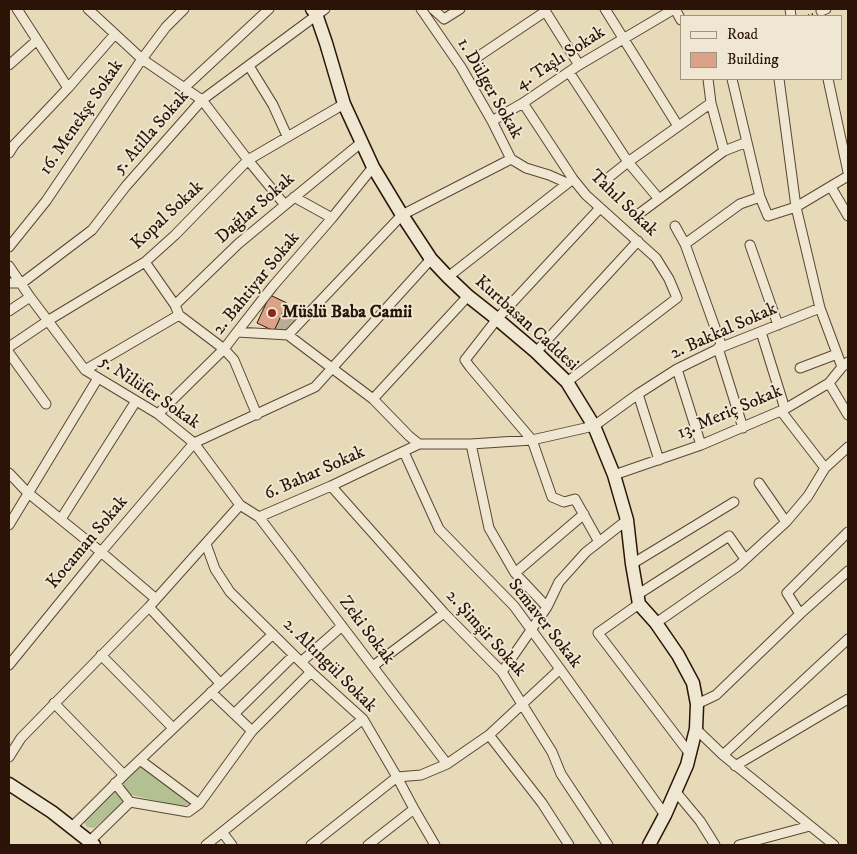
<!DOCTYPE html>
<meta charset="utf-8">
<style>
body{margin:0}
#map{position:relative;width:857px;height:854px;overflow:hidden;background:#e6dab9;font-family:"IM FELL DW Pica",serif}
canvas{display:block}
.frame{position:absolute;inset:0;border:10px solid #2b1407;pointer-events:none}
.legend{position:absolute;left:680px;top:15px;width:162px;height:65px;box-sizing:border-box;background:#efe7d2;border:1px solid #a19381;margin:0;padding:6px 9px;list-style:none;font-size:15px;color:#2b1407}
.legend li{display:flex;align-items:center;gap:10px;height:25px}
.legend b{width:25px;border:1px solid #a19381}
</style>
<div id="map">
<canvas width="857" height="854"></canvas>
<div class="frame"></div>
<ul class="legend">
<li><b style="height:6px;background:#efe7d2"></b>Road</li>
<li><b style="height:14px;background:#dca288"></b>Building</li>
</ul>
</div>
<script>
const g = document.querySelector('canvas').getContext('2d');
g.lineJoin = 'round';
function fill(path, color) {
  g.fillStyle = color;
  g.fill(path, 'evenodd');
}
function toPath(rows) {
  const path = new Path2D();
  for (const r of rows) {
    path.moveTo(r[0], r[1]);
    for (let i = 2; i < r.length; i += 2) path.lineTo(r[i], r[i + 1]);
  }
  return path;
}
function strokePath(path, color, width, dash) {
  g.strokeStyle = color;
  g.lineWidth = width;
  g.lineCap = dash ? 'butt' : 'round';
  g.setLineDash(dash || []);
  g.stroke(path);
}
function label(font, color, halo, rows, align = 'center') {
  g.font = font + ' "IM FELL DW Pica",serif';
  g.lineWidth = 4;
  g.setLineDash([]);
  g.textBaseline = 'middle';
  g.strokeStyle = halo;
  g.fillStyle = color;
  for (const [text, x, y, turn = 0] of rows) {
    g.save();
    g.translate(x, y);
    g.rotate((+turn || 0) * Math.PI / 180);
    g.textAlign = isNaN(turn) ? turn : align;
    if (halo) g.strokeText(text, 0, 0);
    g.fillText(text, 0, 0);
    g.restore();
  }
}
fill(toPath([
 [141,764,191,803,182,807,132,795,94,828,87,827,84,822]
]), '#b3c091');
fill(toPath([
 [271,296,301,312,289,338,259,323]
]), '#0003');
const building = toPath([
 [270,295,287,303,274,331,257,323,270,295]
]);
fill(building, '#dca288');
strokePath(building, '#2b1407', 1);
const street = toPath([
 [17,9,68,88],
 [88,9,142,59,202,100,248,160,285,205],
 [433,9,444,19,460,9],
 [544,9,579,65],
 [605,9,678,126],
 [675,9,681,20],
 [790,9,791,16],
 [821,11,826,9],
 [476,58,546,11],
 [9,65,36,41],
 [249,66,273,105,287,136],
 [569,72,628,162,659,199],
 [708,79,711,103,724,151],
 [732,79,760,197,768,216,796,207,848,176],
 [779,79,796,207,820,308,842,367],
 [828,79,848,172],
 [184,88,269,9],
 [523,103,573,179,586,195,656,258,669,279,677,298,567,382],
 [492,121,523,103,579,65,674,9],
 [9,153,14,145,68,88,115,34],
 [511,159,526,168,549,175,567,183],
 [603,182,628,162,711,103],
 [831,187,848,216],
 [294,197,332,218],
 [636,216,724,151,747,142],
 [675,226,685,244,722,347],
 [685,244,740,204,760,197],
 [750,245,778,325],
 [9,247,46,201,142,59,166,27,184,9],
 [145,262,175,305,179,315,224,349,234,360,257,415],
 [9,266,30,297,85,370,158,414,194,443,240,505,259,517,331,486,419,444,471,444,532,440,594,426,638,394,677,369,722,347,820,308],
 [448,277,573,179],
 [9,283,22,283],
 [22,283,92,230,126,186,202,100,325,9],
 [175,305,238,244,285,205,362,142],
 [9,311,30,297],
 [237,332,288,335,373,399,409,436,419,444],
 [761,332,785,409],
 [288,335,402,215,511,159,492,121,461,67,421,9],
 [9,347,49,320,145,262,175,235,248,160,344,104],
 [718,348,743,428],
 [536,352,638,241],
 [9,353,46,404],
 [800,368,837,354],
 [677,369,701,445],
 [85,370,179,315],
 [829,383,848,415],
 [638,394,659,460],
 [373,399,468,296],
 [781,411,825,468],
 [158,414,224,349,237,332,273,286,332,218,373,167],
 [471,444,489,528,515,573,547,607],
 [404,452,439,529,514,606,560,669,665,815],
 [9,473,27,492,101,552,156,599],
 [614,475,701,445,785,409,829,383,842,367,848,362],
 [759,483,786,522],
 [331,486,444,613,502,672,552,752,561,774,608,845],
 [259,517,447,764],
 [61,519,136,401],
 [9,525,98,378],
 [599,542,575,499,564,502,552,497,532,440,470,367,465,360,497,319,600,208],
 [206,544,215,569,230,592,311,672,363,719,397,777,414,809,435,845],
 [632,564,734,502],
 [515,573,584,514],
 [637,595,729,536,745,559],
 [639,604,598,633,690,754],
 [149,607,220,683],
 [800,614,787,593,848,532],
 [656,623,738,566,786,522,808,496,825,468,848,447],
 [101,655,173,728],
 [301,662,342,626],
 [9,665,101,552,194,443,315,387,431,259],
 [373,666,444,613],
 [502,672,547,607,559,582,586,552,627,520],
 [211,692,252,731],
 [54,703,124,775],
 [697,704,716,695,800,614,848,571],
 [234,714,294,655],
 [696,729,723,755,834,845],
 [489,735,542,803,569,845],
 [723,755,848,639],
 [9,757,21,738,149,607,240,505],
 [140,760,199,804],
 [735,766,848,699],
 [115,783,130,802],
 [676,792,700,821,715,845],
 [71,828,124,775,273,634],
 [222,832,232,845],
 [90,841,130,802,188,812,199,804,252,731,311,672],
 [206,845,363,719],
 [311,845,397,777,421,775,447,764,489,735,560,669],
 [368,845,414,809],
 [739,845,810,826]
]);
const secondary = toPath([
 [312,9,316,14,326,43,344,104,373,167,402,215,431,259,448,277,468,296,497,319,536,352,567,382,594,426,614,475,627,520,632,564,639,604,656,623,678,655,693,683,697,704,696,729,687,765,665,815,649,845],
 [9,784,52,812,94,845]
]);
strokePath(street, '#5a4634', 11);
strokePath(secondary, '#2b1407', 15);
strokePath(toPath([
 [805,16,813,14]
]), '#2b1407', 2, [1, 2.5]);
strokePath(street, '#efe7d2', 9);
strokePath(secondary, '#efe7d2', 12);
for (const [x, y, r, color] of [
 [272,313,5,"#8f2418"]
]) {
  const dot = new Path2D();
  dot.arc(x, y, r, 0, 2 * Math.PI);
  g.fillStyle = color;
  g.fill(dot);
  strokePath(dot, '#efe7d2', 2);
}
label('18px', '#2b1407', '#efe7d2', [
 ["4. Taşlı Sokak",561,59,-33],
 ["1. Dülger Sokak",489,89,60],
 ["16. Menekşe Sokak",82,118,-56],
 ["5. Atilla Sokak",152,133,-49],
 ["Tahıl Sokak",623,204,44],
 ["Dağlar Sokak",256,209,-41],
 ["Kopal Sokak",168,216,-43],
 ["2. Bahtiyar Sokak",257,284,-51],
 ["Kurtbasan Caddesi",526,324,42],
 ["2. Bakkal Sokak",724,332,-24],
 ["5. Nilüfer Sokak",149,393,34],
 ["13. Meriç Sokak",730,413,-23],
 ["6. Bahar Sokak",315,474,-24],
 ["Kocaman Sokak",88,543,-50],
 ["Semaver Sokak",544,624,52],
 ["Zeki Sokak",366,631,53],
 ["2. Şimşir Sokak",485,634,48],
 ["2. Altıngül Sokak",329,666,45]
]);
label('bold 18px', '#2b1407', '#efe7d2', [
 ["Müslü Baba Camii",282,313]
], 'left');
</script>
